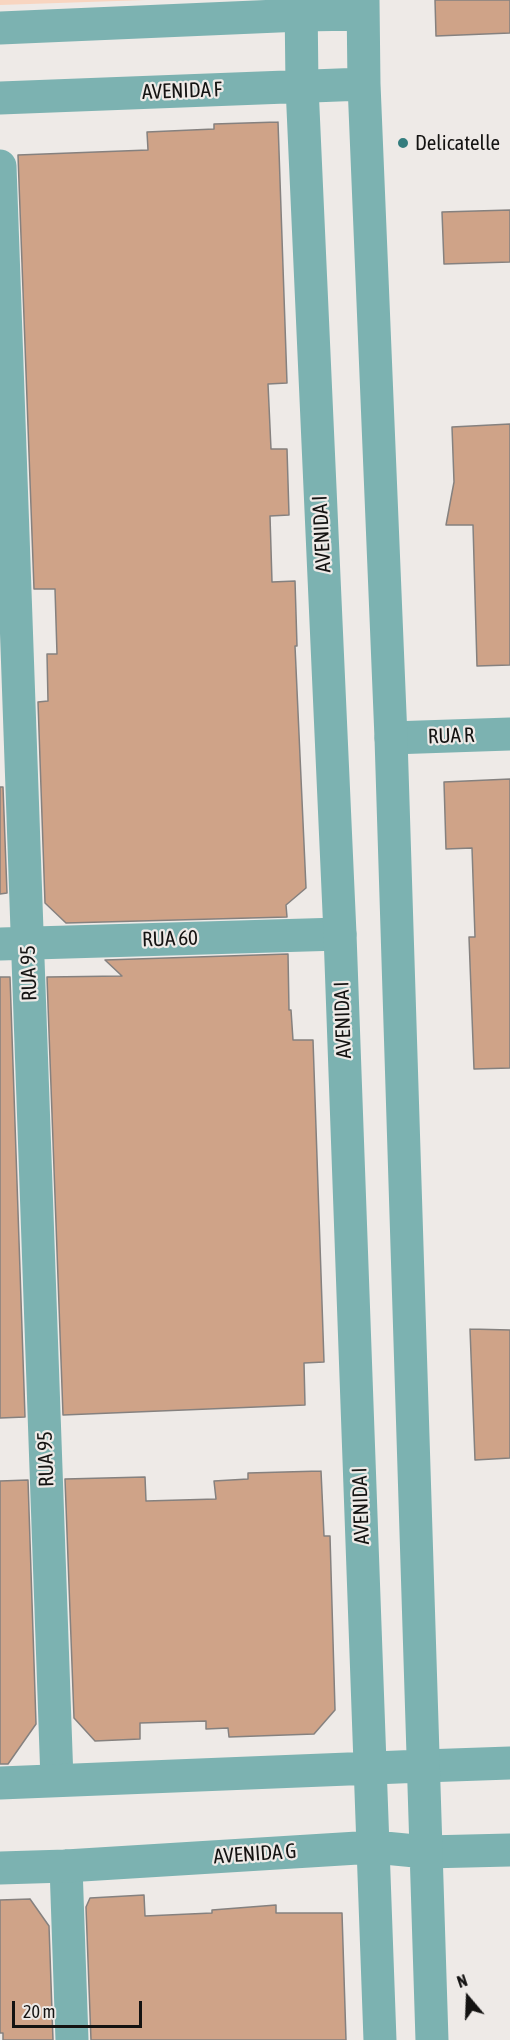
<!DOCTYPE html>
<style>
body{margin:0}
#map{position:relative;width:510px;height:2040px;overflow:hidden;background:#eeeae7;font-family:"Asap Condensed",sans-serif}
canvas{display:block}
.north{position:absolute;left:438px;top:1968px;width:60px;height:60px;-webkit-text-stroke:4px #eeeae7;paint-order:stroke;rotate:341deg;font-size:16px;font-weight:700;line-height:24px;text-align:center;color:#141312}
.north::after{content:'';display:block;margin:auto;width:21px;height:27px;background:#141312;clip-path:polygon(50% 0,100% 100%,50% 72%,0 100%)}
.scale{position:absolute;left:12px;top:2001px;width:130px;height:27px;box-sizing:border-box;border:3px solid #141312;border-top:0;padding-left:8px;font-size:18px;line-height:21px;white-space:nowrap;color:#141312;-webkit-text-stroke:4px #eeeae7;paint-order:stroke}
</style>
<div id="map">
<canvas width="510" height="2040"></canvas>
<div class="north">N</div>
<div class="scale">20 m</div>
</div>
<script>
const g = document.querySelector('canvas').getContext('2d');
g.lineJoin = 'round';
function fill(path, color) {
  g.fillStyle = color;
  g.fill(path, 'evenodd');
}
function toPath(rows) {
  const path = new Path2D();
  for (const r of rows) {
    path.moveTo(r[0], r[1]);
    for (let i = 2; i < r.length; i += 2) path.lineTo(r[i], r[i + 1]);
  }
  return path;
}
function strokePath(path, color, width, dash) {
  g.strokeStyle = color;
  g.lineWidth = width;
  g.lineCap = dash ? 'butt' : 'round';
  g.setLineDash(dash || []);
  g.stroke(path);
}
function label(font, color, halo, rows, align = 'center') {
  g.font = font + ' "Asap Condensed",sans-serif';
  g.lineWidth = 4.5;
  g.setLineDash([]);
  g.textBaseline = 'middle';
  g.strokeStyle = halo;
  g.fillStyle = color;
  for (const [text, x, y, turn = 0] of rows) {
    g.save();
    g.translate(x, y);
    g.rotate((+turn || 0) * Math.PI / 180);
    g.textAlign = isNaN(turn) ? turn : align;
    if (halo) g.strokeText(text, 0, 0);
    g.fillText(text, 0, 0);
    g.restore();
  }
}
fill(toPath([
 [0,0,146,0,0,5]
]), '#f8d5c0');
const building = toPath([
 [435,0,510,0,510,33,436,36,435,0],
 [278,122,287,383,268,384,271,449,287,449,289,515,270,516,272,582,295,581,297,646,295,646,306,888,286,905,287,917,66,923,45,903,38,702,48,701,47,654,57,654,55,589,34,589,18,155,148,150,147,132,214,129,214,124,278,122],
 [510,210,510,262,444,264,442,212,510,210],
 [510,424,510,665,477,666,473,525,446,525,454,482,452,427,510,424],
 [510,779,510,1068,474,1069,469,937,475,937,472,848,446,849,444,782,510,779],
 [0,787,3,787,7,893,0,894,0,787],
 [288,954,289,1010,291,1010,293,1040,313,1040,324,1362,304,1363,305,1405,63,1415,47,977,122,976,105,960,288,954],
 [0,977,10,977,25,1417,0,1418,0,977],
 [470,1329,510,1330,510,1458,475,1460,470,1329],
 [321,1471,324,1536,330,1536,335,1710,314,1734,229,1737,228,1728,206,1729,206,1721,140,1723,140,1739,95,1741,74,1718,65,1479,145,1477,146,1501,216,1499,214,1481,248,1479,248,1473,321,1471],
 [28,1480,36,1724,8,1764,0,1764,0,1481,28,1480],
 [144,1895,145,1916,212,1913,212,1910,276,1905,276,1913,342,1913,346,2040,91,2040,86,1907,90,1898,144,1895],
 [30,1899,49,1926,53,2040,3,2040,3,2033,0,2033,0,1900,30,1899]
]);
fill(building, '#cfa388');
strokePath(building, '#85817f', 1.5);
strokePath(toPath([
 [0,166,57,1780],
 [391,738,510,734],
 [0,944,340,934],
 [423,1766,510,1763],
 [426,1852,510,1850],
 [66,1866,72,2040]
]), '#7cb2b1', 33);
strokePath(toPath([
 [301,0,302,86,340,934,380,2040],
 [363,0,364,84,391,738,432,2040],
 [0,28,301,15,363,14],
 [0,98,364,84],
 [0,1783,423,1766],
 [0,1868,66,1866,374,1847,426,1852]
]), '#7cb2b1', 33);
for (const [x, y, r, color] of [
 [403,143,6,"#347d7e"]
]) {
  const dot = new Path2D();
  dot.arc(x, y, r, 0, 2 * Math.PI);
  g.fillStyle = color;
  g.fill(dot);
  strokePath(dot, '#eeeae7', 2);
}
label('21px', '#141312', '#eeeae7', [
 ["AVENIDA F",182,91,-2],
 ["AVENIDA I",322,534,-93],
 ["RUA R",451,736,-2],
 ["RUA 60",170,939,-2],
 ["RUA 95",29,973,-92],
 ["AVENIDA I",343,1020,-92],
 ["RUA 95",46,1459,-92],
 ["AVENIDA I",361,1506,-92],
 ["AVENIDA G",255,1854,-4]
]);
label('21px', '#141312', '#eeeae7', [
 ["Delicatelle",415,143]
], 'left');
</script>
